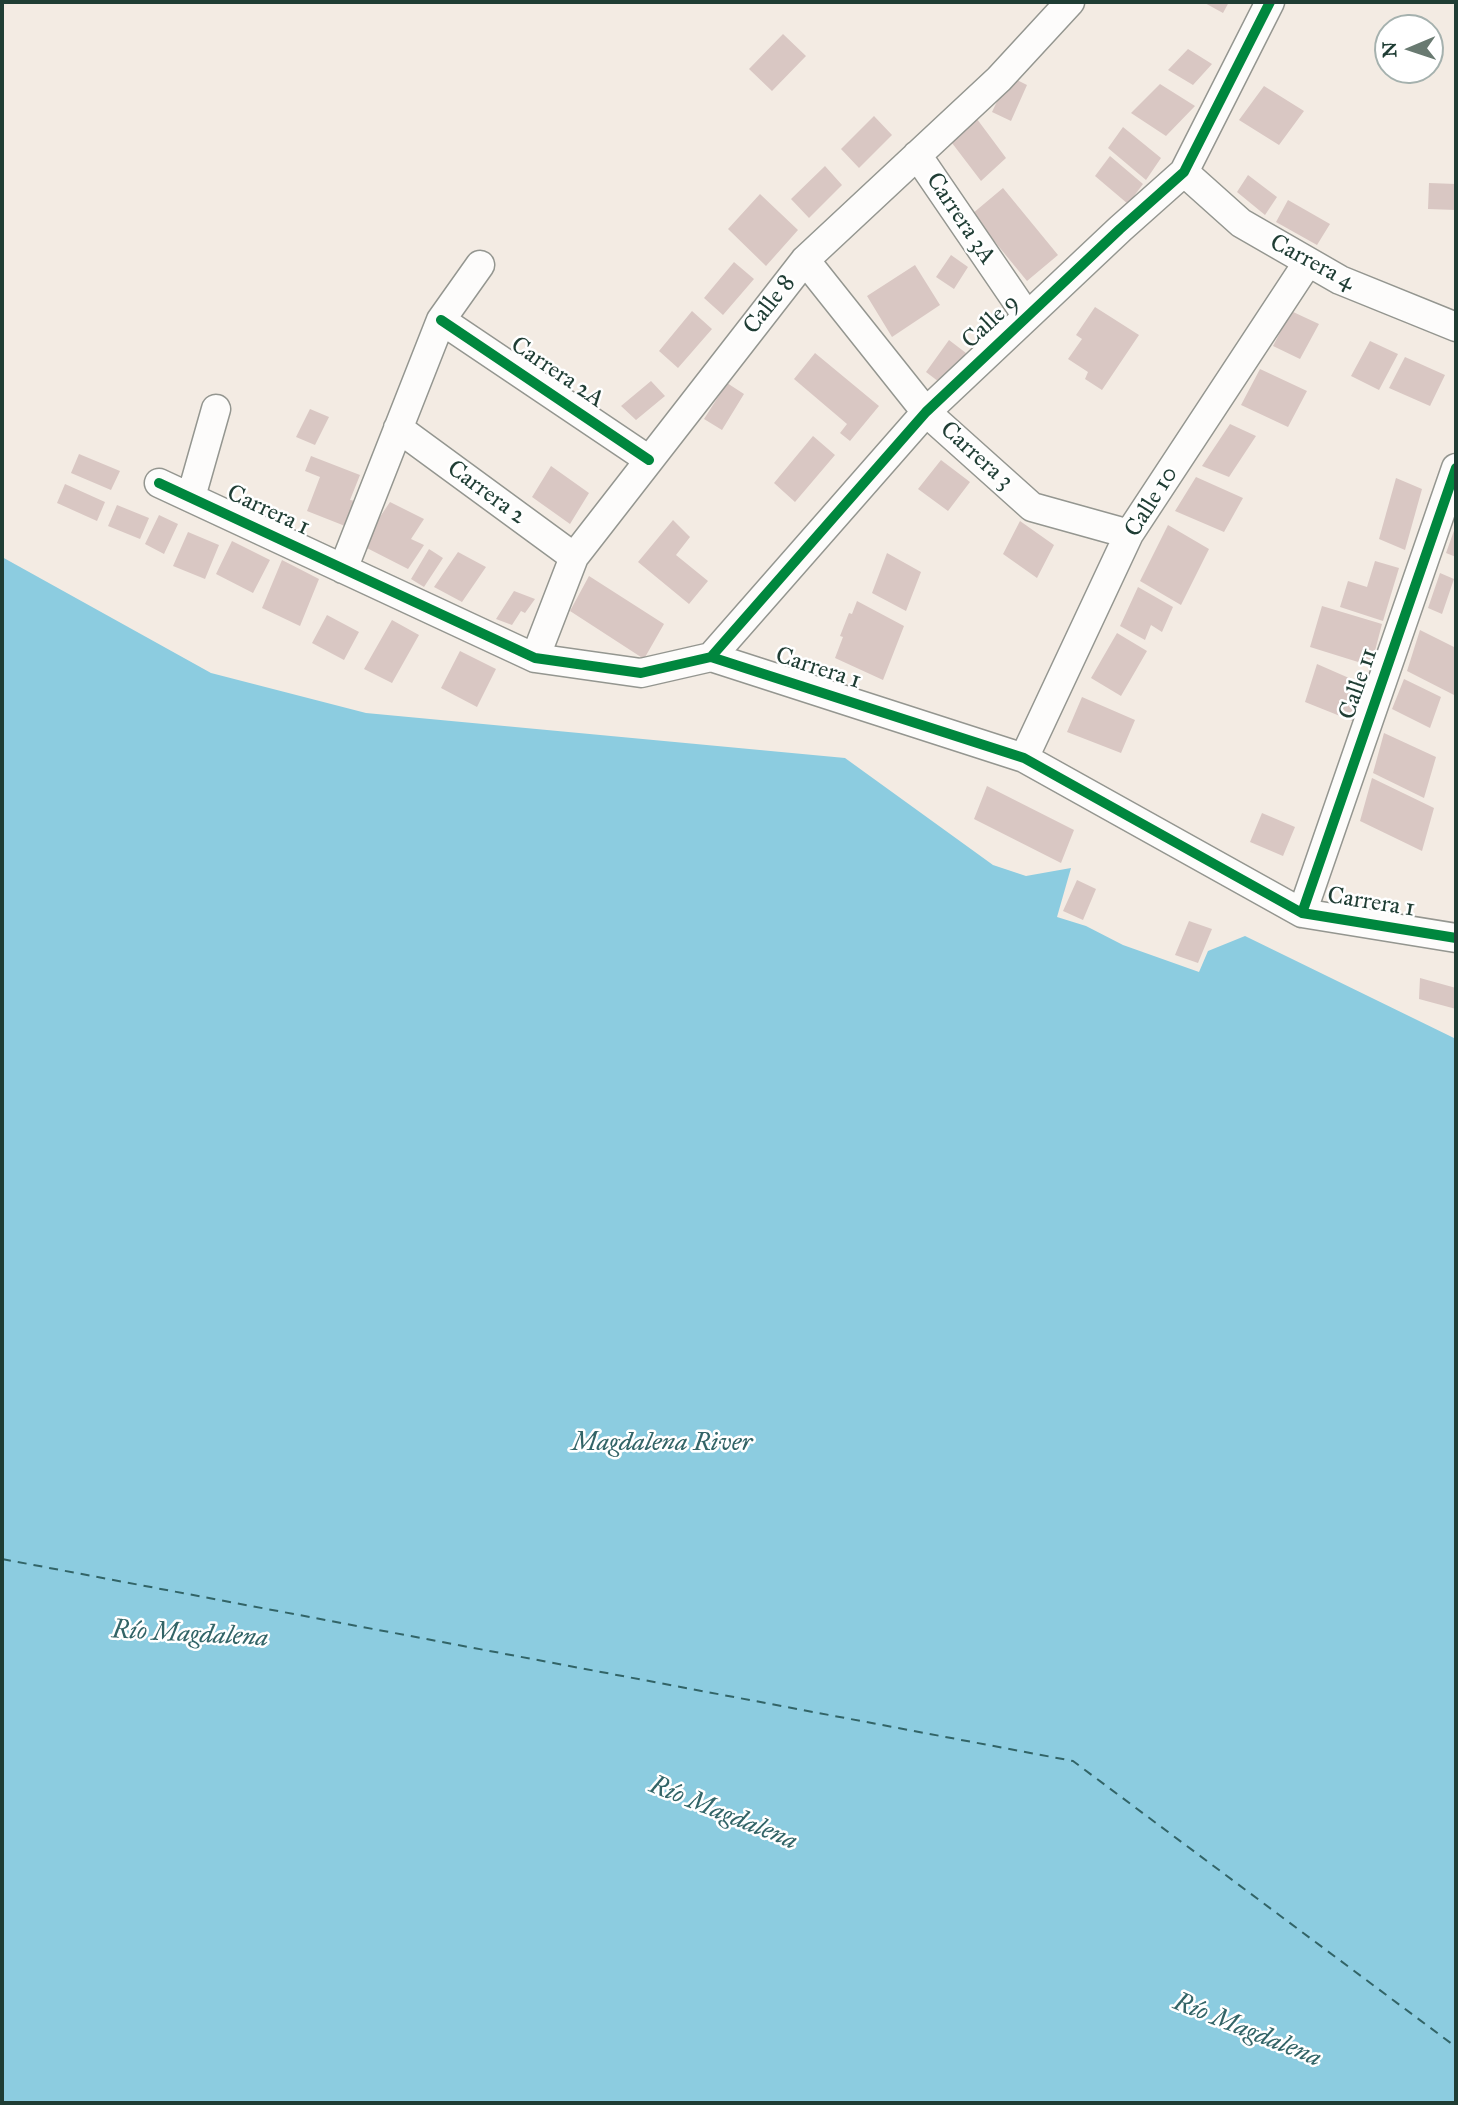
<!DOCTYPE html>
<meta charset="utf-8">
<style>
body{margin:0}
#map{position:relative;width:1458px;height:2105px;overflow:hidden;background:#f3ebe3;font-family:"IM FELL Great Primer",serif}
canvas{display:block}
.frame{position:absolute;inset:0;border:4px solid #1f3d34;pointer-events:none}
.north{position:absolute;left:1374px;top:14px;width:70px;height:70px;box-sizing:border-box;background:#fff;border:2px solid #a5b1ae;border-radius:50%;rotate:268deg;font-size:19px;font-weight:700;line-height:28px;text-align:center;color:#1f3d34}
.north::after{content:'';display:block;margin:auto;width:24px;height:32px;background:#697a71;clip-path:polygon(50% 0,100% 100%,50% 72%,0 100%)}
</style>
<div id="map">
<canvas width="1458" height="2105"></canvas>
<div class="frame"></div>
<div class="north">N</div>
</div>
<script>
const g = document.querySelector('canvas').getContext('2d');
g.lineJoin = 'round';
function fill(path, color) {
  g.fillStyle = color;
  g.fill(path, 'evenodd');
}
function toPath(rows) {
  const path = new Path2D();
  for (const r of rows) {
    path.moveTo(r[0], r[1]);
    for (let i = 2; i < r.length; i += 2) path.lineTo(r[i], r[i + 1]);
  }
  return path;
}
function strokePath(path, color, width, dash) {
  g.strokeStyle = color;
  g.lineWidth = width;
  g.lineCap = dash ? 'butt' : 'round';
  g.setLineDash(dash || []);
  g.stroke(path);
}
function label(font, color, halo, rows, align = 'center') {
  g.font = font + ' "IM FELL Great Primer",serif';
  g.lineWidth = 5;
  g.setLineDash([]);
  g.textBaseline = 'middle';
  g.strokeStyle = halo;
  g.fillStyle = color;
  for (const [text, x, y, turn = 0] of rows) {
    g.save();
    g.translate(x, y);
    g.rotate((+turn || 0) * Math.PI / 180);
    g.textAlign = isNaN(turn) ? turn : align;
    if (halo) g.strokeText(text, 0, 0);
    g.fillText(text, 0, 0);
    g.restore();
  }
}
fill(toPath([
 [2,557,211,673,366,713,845,758,993,865,1026,876,1071,868,1057,917,1086,926,1123,945,1199,972,1208,951,1245,936,1456,1039,1456,2103,2,2103]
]), '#8ccce0');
strokePath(toPath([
 [2,1559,1073,1761,1456,2047]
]), '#326467', 2, [9, 7]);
fill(toPath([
 [1203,2,1229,2,1223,13],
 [783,34,806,56,772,91,749,69],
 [1188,49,1212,64,1193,85,1168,70],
 [1009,76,1027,85,1011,121,992,112],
 [1160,84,1195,106,1166,136,1131,113],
 [1264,86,1304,111,1279,145,1239,120],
 [874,116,892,135,859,168,841,149],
 [977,119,1006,158,981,181,952,143],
 [1123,127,1161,158,1146,180,1108,148],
 [1110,156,1143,184,1128,204,1095,176],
 [825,166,842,185,809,218,791,199],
 [1248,175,1277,197,1265,215,1237,192],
 [1429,183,1456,184,1456,210,1428,209],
 [1003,188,1058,255,1027,281,972,214],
 [760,194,798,230,766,266,728,229],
 [1288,200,1330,224,1317,245,1276,222],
 [951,255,968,267,954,289,936,277],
 [734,262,754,279,723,315,704,298],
 [915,265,940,305,892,337,867,296],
 [1095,307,1139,335,1102,390,1085,379,1088,372,1068,359,1082,339,1076,335],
 [692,311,712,329,678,368,659,351],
 [1291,311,1319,324,1300,359,1273,346],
 [949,340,966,353,943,385,926,372],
 [1370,341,1398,354,1379,390,1351,376],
 [815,353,879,406,850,441,840,433,847,424,794,379],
 [1405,357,1445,375,1430,406,1389,388],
 [1260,369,1307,391,1288,427,1241,405],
 [651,381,665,396,636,420,621,406],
 [727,383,744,394,722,430,704,419],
 [310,409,329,417,315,445,296,437],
 [1230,424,1256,436,1229,477,1202,466],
 [813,436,835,455,795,502,774,483],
 [79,454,120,471,111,490,71,473],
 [311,456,360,475,350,500,356,501,345,526,307,511,320,477,305,471],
 [941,460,970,482,948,511,918,489],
 [551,466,589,493,570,524,532,497],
 [1196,477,1243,498,1224,532,1175,511],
 [1396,478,1422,489,1405,550,1379,539],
 [65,484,105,502,97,521,57,503],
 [390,502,424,519,411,539,424,545,408,569,361,545],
 [117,505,149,518,140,539,108,526],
 [159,515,178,524,164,554,145,544],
 [673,520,690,537,676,555,708,581,689,604,638,562],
 [1020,521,1054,545,1037,578,1003,554],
 [1168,525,1209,549,1181,605,1140,581],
 [1456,525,1456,557,1446,553],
 [188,532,219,545,205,579,173,566],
 [232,541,270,560,253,593,216,574],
 [429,549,443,558,424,587,411,579],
 [458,552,486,567,462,602,434,587],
 [887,553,921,572,906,611,872,593],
 [282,560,319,579,300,626,262,608],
 [1375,561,1399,568,1383,621,1340,607,1348,581,1367,587],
 [1440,573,1454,579,1442,614,1428,608],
 [589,576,664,624,644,659,570,611],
 [1138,587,1173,607,1162,632,1151,625,1145,640,1120,626],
 [514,591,535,599,525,613,521,611,512,625,496,619],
 [857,601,904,626,883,680,835,658,843,637,840,636,849,613,852,614],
 [1322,606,1382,624,1371,666,1310,647],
 [327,615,359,632,344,660,312,643],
 [392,620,419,635,392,683,364,669],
 [1420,630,1456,648,1456,696,1407,671],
 [1117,633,1147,651,1121,696,1091,678],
 [460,651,496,669,477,707,441,688],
 [1317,664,1365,685,1355,722,1305,702],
 [1404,679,1441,697,1430,728,1392,709],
 [1082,697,1135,720,1121,753,1067,732],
 [1384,733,1436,757,1424,798,1373,773],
 [1372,778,1434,808,1422,851,1360,821],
 [987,786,1074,830,1061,863,974,819],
 [1262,813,1295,827,1283,856,1250,842],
 [1077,880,1096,889,1083,920,1063,911],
 [1189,921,1212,929,1198,963,1175,955],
 [1420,978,1456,988,1456,1009,1419,999]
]), '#d9c7c3');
const street = toPath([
 [917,155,1027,316],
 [1184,172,1241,223,1340,280,1456,327],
 [805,260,926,412,1032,507,1129,534],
 [441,320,649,460],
 [398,428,574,557],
 [159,483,535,658,641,673,711,657,1024,758,1302,913,1456,938],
 [191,497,216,409],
 [343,569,441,320,480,265],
 [711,657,926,412,1120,229,1184,172,1270,2],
 [535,658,574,557,805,260,999,79,1070,2],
 [1024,758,1129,534,1308,262],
 [1302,913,1456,468]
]);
strokePath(street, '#949690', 31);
strokePath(street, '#fdfcfb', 28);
strokePath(toPath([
 [441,320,649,460],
 [159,483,535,658,641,673,711,657,1024,758,1302,913,1456,938],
 [711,657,926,412,1120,229,1184,172,1270,2],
 [1302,913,1456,468]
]), '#00873e', 10);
label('24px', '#1f3d34', '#fff', [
 ["Carrera 3A",960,219,56],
 ["Carrera 4",1312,263,28],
 ["Calle 8",770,305,-52],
 ["Calle 9",991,322,-43],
 ["Carrera 2A",557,373,34],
 ["Carrera 3",976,456,42],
 ["Carrera 2",486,493,36],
 ["Calle 10",1152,502,-58],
 ["Carrera 1",268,511,25],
 ["Carrera 1",818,669,18],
 ["Calle 11",1359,684,-71],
 ["Carrera 1",1371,903,9]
]);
label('italic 26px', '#326467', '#fff', [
 ["Magdalena River",662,1444],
 ["Río Magdalena",190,1635,3],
 ["Río Magdalena",723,1814,22],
 ["Río Magdalena",1247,2031,22]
]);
</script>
